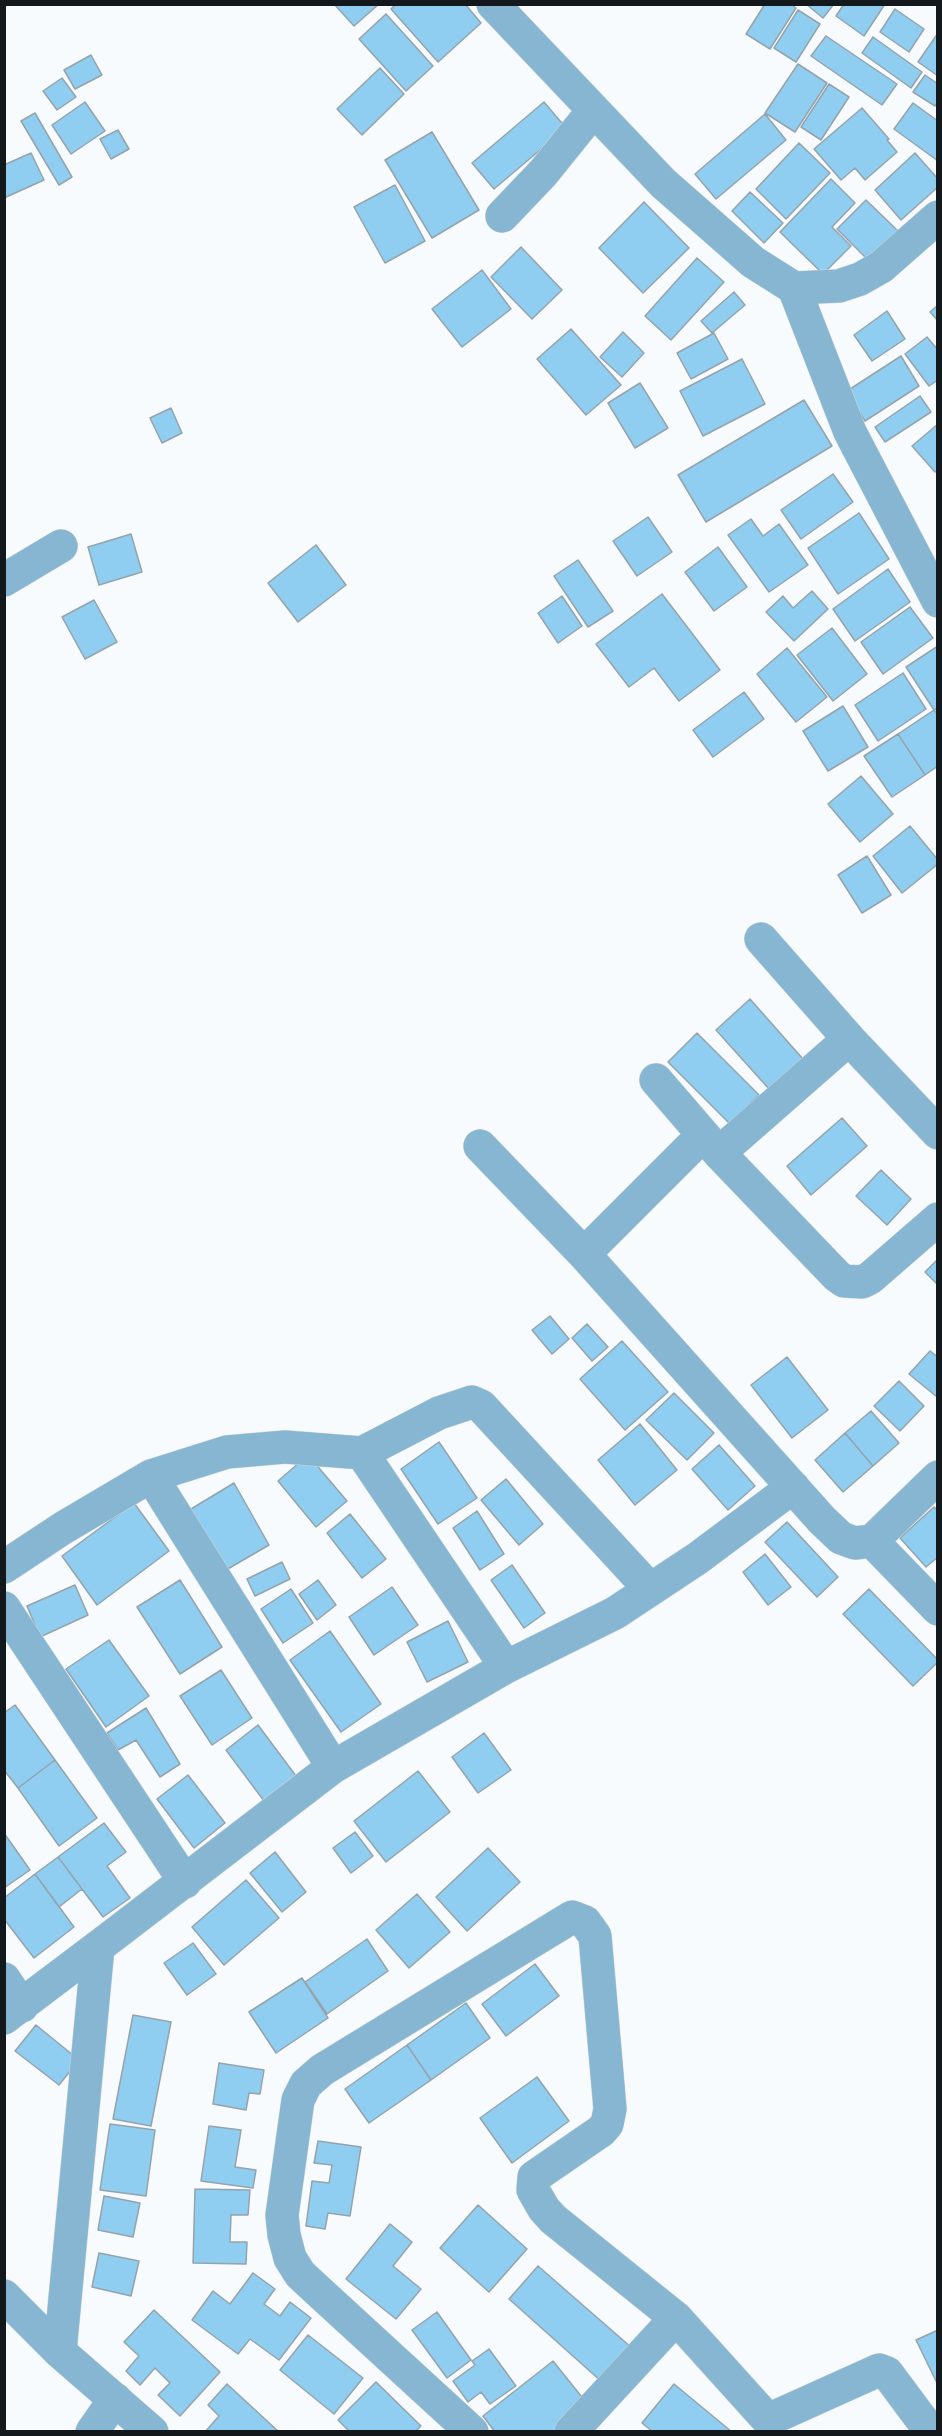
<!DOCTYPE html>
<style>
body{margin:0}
#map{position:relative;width:942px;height:2436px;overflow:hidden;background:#f8fbfd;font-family:"Source Sans 3",sans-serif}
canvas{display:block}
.frame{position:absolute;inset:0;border:6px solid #12181b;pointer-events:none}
</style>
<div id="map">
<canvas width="942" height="2436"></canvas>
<div class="frame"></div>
</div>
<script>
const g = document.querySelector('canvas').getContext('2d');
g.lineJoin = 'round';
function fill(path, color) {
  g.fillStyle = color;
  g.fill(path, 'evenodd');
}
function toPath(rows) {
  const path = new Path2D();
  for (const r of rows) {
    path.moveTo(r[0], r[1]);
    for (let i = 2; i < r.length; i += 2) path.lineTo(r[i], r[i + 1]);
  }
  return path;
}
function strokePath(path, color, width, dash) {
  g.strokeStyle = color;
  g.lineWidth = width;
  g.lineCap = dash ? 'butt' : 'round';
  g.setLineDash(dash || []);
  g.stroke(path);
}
const building = toPath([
 [334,4,379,4,354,26,334,4],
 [396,4,465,4,481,23,438,62,391,9,396,4],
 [765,4,791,4,796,8,770,49,746,34,765,4],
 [806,4,834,4,823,18,806,4],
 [844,4,885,4,864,36,836,16,844,4],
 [895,9,924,29,909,52,880,32,895,9],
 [798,10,820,24,796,62,774,48,798,10],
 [386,14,433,66,406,91,359,39,386,14],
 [938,33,938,76,918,62,938,33],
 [826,36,897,84,882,105,811,56,826,36],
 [873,37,922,72,911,88,862,53,873,37],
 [91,55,102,75,75,89,64,70,91,55],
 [798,64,827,83,795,132,765,113,798,64],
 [380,68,404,94,362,135,337,109,380,68],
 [925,75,938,84,938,102,935,106,913,92,925,75],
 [62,78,76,97,57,110,43,91,62,78],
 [829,84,849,97,821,140,801,127,829,84],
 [85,102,105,131,71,154,52,125,85,102],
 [544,102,566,128,494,189,472,163,544,102],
 [913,103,938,121,938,161,894,129,913,103],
 [862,108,889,139,887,140,897,152,865,180,855,168,841,180,814,149,862,108],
 [35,113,72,177,59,185,21,121,35,113],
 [765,114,786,140,716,199,695,174,765,114],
 [118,130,129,149,111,159,100,139,118,130],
 [432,132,479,210,432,238,385,160,432,132],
 [799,143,830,173,786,219,756,189,799,143],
 [31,153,44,180,4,198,4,165,31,153],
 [915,153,938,179,938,187,901,220,875,190,915,153],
 [831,179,855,203,832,227,851,246,823,274,780,232,831,179],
 [395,185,425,241,385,263,354,207,395,185],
 [750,192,783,223,764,243,732,211,750,192],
 [866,200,898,231,869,261,837,229,866,200],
 [644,202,689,248,643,293,599,248,644,202],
 [521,247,562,290,532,319,491,277,521,247],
 [697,258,724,282,671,340,645,316,697,258],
 [482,270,511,309,462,347,432,309,482,270],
 [734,292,745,305,712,333,701,321,734,292],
 [938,305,938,321,930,312,938,305],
 [887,311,905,339,872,361,854,335,887,311],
 [571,329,621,385,586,415,537,359,571,329],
 [623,332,644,353,622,377,600,357,623,332],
 [714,333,728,359,691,379,677,353,714,333],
 [927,337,938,350,938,380,929,386,905,354,927,337],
 [901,356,919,386,865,421,847,391,901,356],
 [742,359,765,404,703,436,680,391,742,359],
 [640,383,668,428,635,448,608,403,640,383],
 [920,396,931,412,885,442,875,427,920,396],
 [804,400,832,446,706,522,678,475,804,400],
 [171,408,182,433,162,443,150,418,171,408],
 [938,424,938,470,935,472,912,446,938,424],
 [833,474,853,502,801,539,781,510,833,474],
 [859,513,889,559,838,594,808,548,859,513],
 [648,517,672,552,637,576,613,541,648,517],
 [751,519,763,536,779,524,808,565,769,592,728,535,751,519],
 [131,534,142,572,99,585,88,547,131,534],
 [316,545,346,585,298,622,268,583,316,545],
 [718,547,747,587,714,611,685,572,718,547],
 [578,560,613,611,588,627,554,576,578,560],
 [888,569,910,602,855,641,833,609,888,569],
 [812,591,828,609,794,641,766,612,783,596,793,608,812,591],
 [662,594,720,670,679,701,654,668,629,687,596,644,662,594],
 [562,596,582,626,558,643,538,613,562,596],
 [94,600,117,642,85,659,62,617,94,600],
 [910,607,933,638,883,674,861,642,910,607],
 [832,628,867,674,833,701,797,655,832,628],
 [938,646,938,708,934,710,906,667,938,646],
 [787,648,827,697,796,722,757,674,787,648],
 [903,673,926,709,878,741,855,705,903,673],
 [744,692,764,719,713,757,693,730,744,692],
 [843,706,868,747,828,771,803,731,843,706],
 [934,710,938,715,938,766,925,775,898,734,934,710],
 [898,734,925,775,892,797,864,756,898,734],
 [861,776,893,814,860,842,828,804,861,776],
 [910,826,938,860,938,864,902,893,873,856,910,826],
 [867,856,891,895,862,913,838,875,867,856],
 [750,999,803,1059,769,1089,716,1030,750,999],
 [697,1033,759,1095,730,1124,668,1062,697,1033],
 [842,1118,867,1146,811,1195,787,1166,842,1118],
 [881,1170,911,1199,887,1225,856,1196,881,1170],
 [938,1259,938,1285,925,1272,938,1259],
 [550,1316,569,1339,552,1354,532,1330,550,1316],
 [587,1324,608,1347,592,1361,572,1338,587,1324],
 [622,1341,668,1392,625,1430,580,1379,622,1341],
 [930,1351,938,1357,937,1397,909,1374,930,1351],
 [787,1357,828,1410,792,1438,751,1385,787,1357],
 [899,1381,924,1406,900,1431,874,1406,899,1381],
 [674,1393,714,1433,687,1460,646,1420,674,1393],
 [871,1411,899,1443,873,1466,845,1433,871,1411],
 [640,1424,677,1470,635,1505,598,1460,640,1424],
 [845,1433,873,1466,843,1492,815,1460,845,1433],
 [439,1442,477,1498,438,1524,401,1469,439,1442],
 [719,1445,755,1486,728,1510,692,1469,719,1445],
 [308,1455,347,1501,316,1527,278,1481,308,1455],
 [506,1479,543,1524,519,1545,481,1500,506,1479],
 [234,1483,269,1545,226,1570,191,1509,234,1483],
 [134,1503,169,1551,97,1605,62,1556,134,1503],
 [934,1507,938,1511,938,1557,926,1567,900,1538,934,1507],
 [477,1511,504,1554,480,1570,453,1528,477,1511],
 [350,1514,386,1559,362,1578,327,1533,350,1514],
 [787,1522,838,1577,817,1597,765,1542,787,1522],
 [765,1554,791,1587,768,1605,743,1572,765,1554],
 [282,1562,290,1579,255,1596,247,1579,282,1562],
 [512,1565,545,1613,524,1628,491,1580,512,1565],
 [180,1580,222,1647,180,1674,137,1607,180,1580],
 [318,1580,336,1605,317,1620,299,1594,318,1580],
 [75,1585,88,1615,40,1637,27,1606,75,1585],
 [392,1587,418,1625,374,1655,349,1617,392,1587],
 [291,1589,313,1623,283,1643,261,1609,291,1589],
 [869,1589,938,1660,938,1662,913,1686,843,1614,869,1589],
 [448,1621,468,1662,427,1682,407,1642,448,1621],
 [330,1631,381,1704,341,1732,290,1660,330,1631],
 [109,1640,149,1696,106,1727,66,1669,109,1640],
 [221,1670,252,1718,212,1745,180,1696,221,1670],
 [15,1705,55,1760,18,1788,4,1770,4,1713,15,1705],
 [146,1708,180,1764,160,1777,136,1740,118,1750,107,1733,146,1708],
 [258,1725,296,1776,264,1801,226,1750,258,1725],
 [484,1733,511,1770,478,1793,452,1757,484,1733],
 [55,1760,97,1818,59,1846,18,1788,55,1760],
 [418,1771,450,1812,386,1862,354,1821,418,1771],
 [188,1775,225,1823,194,1848,157,1799,188,1775],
 [104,1823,126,1852,107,1866,130,1898,103,1917,58,1857,104,1823],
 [355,1832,373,1856,351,1873,333,1848,355,1832],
 [4,1833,30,1870,4,1888,4,1833],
 [488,1848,520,1882,467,1931,436,1897,488,1848],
 [275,1852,306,1892,282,1912,250,1873,275,1852],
 [58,1857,82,1889,59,1907,35,1874,58,1857],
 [35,1874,74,1927,34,1958,4,1919,4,1898,35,1874],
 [246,1880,279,1918,224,1965,192,1927,246,1880],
 [417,1894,450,1932,409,1968,376,1930,417,1894],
 [367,1939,388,1971,327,2014,305,1982,367,1939],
 [193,1943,216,1974,187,1995,164,1963,193,1943],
 [535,1964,559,1996,506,2036,482,2004,535,1964],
 [302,1978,328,2018,276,2053,249,2012,302,1978],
 [466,2003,490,2038,431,2080,407,2045,466,2003],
 [133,2015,171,2022,151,2126,113,2119,133,2015],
 [36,2025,79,2060,59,2085,15,2051,36,2025],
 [407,2045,431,2080,369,2123,345,2089,407,2045],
 [219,2063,264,2070,260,2094,249,2093,246,2110,213,2104,219,2063],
 [537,2077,569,2121,512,2163,480,2118,537,2077],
 [110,2124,155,2130,146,2196,100,2190,110,2124],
 [209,2126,241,2130,235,2167,256,2170,253,2188,201,2181,209,2126],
 [318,2141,361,2147,350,2216,328,2213,325,2229,306,2226,312,2181,329,2183,332,2165,314,2163,318,2141],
 [195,2189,250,2190,248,2215,231,2215,230,2242,247,2242,246,2264,193,2263,195,2189],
 [104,2196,140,2203,133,2237,98,2230,104,2196],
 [478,2205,527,2249,489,2292,440,2248,478,2205],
 [390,2224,412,2242,393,2266,421,2289,396,2319,346,2279,390,2224],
 [99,2253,139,2261,131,2296,92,2287,99,2253],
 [538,2266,632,2348,602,2382,509,2299,538,2266],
 [253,2273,275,2289,264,2304,280,2316,290,2302,311,2318,279,2360,250,2339,238,2354,192,2320,213,2291,230,2304,253,2273],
 [154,2310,220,2372,180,2416,158,2395,170,2383,155,2368,140,2385,126,2371,139,2356,124,2342,154,2310],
 [437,2312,471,2360,447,2378,412,2330,437,2312],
 [938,2330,938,2385,916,2340,938,2330],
 [308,2335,363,2378,334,2414,280,2370,308,2335],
 [489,2349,516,2386,490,2404,481,2392,468,2402,453,2381,475,2365,472,2361,489,2349],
 [553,2361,589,2406,557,2432,495,2432,483,2416,553,2361],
 [376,2382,421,2426,415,2432,350,2432,338,2420,376,2382],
 [227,2384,279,2432,205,2432,219,2416,208,2405,227,2384],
 [674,2384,732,2432,653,2432,642,2423,674,2384]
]);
fill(building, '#8fcef0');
strokePath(building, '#94a3ac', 1.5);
const minor = toPath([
 [493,4,663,183,753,262,794,288,839,286,860,279,881,267,938,217],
 [502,216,543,173,593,111],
 [794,288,850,432,938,601],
 [4,580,61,546],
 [761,939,849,1039,938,1133],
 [656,1080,719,1153,837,1276,844,1281,862,1282,870,1278,938,1219],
 [480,1146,584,1254,822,1520,841,1538,855,1543,872,1541,938,1477],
 [719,1153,849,1039],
 [584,1254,703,1135],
 [362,1453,506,1667],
 [151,1476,333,1767],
 [872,1541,938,1609],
 [4,1567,63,1528,151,1476,227,1452,285,1447,362,1453,439,1413,472,1402,481,1406,649,1588],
 [4,1608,185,1882],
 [4,1979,22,2006],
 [4,2018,98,1947],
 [4,2296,60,2352,152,2432],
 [60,2352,98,1947,333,1767,506,1667,615,1613,698,1558,793,1487],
 [92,2432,115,2399],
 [472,2432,315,2288,300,2274,290,2258,284,2235,282,2215,298,2100,306,2084,322,2070,572,1917,585,1922,595,1936,610,2109,607,2124,601,2131,534,2177,533,2190,544,2209,553,2219,676,2318,768,2420,879,2370,887,2373,931,2432],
 [571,2432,676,2318]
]);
strokePath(minor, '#d3d7d9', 34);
strokePath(minor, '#86b6d1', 33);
</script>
